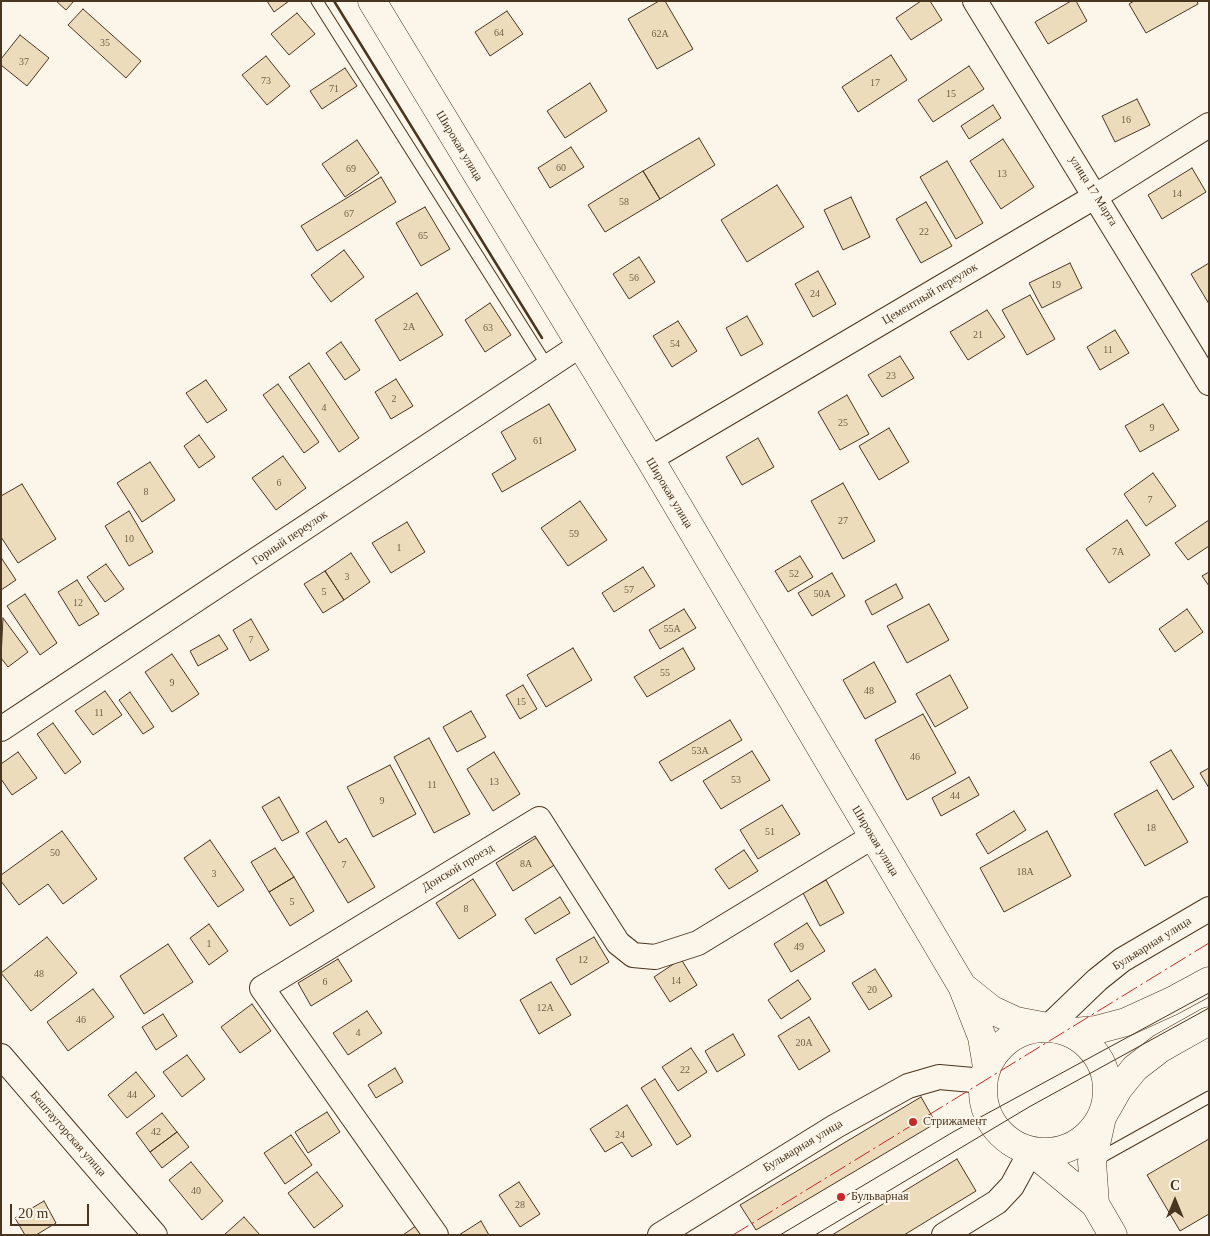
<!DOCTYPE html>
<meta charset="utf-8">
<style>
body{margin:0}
#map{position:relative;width:1210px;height:1236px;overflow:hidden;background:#fbf6e9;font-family:"Times New Roman",serif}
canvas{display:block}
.frame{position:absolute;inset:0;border:2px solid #4a3520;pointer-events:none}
.north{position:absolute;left:1150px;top:1176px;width:50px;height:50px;-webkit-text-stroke:4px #fbf6e9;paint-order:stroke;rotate:0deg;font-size:14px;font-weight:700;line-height:20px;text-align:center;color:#4a3520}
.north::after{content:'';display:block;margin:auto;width:18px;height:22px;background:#4a3520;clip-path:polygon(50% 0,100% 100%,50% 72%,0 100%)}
.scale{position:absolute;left:10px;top:1204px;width:79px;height:22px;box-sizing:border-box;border:2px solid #4a3520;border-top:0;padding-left:6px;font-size:15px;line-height:18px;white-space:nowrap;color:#4a3520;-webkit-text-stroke:4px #fbf6e9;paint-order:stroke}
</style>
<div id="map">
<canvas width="1210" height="1236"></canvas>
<div class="frame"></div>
<div class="north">С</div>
<div class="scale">20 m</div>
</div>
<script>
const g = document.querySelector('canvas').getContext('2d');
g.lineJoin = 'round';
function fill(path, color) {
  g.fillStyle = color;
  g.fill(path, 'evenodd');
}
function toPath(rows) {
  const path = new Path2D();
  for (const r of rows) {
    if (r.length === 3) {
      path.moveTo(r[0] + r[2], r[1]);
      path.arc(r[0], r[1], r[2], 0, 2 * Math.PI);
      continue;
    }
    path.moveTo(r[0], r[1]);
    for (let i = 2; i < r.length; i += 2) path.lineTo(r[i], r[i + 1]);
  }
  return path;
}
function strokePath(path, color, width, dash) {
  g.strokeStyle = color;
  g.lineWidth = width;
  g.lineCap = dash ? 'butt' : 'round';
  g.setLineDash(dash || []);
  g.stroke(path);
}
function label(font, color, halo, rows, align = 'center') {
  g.font = font + ' "Times New Roman",serif';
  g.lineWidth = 4;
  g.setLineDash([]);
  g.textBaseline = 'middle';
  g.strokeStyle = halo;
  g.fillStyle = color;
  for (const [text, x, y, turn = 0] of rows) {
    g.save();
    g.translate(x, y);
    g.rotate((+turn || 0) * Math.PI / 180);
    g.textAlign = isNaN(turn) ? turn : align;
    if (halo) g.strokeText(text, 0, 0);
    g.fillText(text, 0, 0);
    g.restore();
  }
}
const building = toPath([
 [56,1,74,1,66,10,56,1],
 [267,1,289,1,274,12,267,1],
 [659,1,665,1,693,49,657,69,628,19,659,1],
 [921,1,930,1,942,20,911,40,896,18,921,1],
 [1071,1,1076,1,1087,21,1048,44,1035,22,1071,1],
 [1134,1,1197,1,1198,4,1146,33,1129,4,1134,1],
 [83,9,141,61,126,78,68,25,83,9],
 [507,11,523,34,490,56,475,32,507,11],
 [297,13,315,34,289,55,271,34,297,13],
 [20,35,49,58,27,86,1,65,1,59,20,35],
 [891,55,907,80,858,112,842,87,891,55],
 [266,56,290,86,267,105,242,75,266,56],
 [969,66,984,89,933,122,918,100,969,66],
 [345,68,357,86,322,109,310,91,345,68],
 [590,83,607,111,565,138,547,111,590,83],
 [1137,99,1150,125,1115,142,1102,116,1137,99],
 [993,105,1001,118,969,139,961,126,993,105],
 [699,138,715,165,660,199,643,171,699,138],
 [1003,139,1034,187,1001,209,970,161,1003,139],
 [357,140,379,173,345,197,322,164,357,140],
 [571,147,584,167,550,188,538,168,571,147],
 [947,161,983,223,956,239,920,177,947,161],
 [1192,168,1206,192,1162,219,1148,195,1192,168],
 [643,171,660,199,605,232,588,205,643,171],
 [381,177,396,202,317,251,301,226,381,177],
 [777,185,804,227,747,262,721,220,777,185],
 [851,197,870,237,843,250,824,210,851,197],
 [926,202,952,246,921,263,896,219,926,202],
 [425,207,450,249,421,266,396,223,425,207],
 [344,250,364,277,331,302,311,275,344,250],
 [639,257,655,282,629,299,613,274,639,257],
 [1070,263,1082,288,1042,308,1029,283,1070,263],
 [1209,263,1209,304,1191,274,1209,263],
 [818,271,836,304,813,317,795,284,818,271],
 [417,293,443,335,400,361,375,320,417,293],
 [1030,295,1055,339,1027,355,1002,310,1030,295],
 [490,303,511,335,485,352,465,320,490,303],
 [987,310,1005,337,968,360,950,332,987,310],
 [747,316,763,344,741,356,726,328,747,316],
 [678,321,697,351,672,367,653,336,678,321],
 [1115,330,1129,353,1100,370,1087,347,1115,330],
 [341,342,360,370,345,380,326,353,341,342],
 [900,356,914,378,882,397,868,375,900,356],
 [309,363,359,438,339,452,289,377,309,363],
 [396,379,413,406,391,419,375,392,396,379],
 [206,380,227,410,207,423,186,393,206,380],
 [278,384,319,442,304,453,263,395,278,384],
 [847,395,869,434,840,450,818,412,847,395],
 [549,404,576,450,502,492,492,474,516,459,501,432,549,404],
 [1163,404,1179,430,1140,452,1125,426,1163,404],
 [889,428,909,462,879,480,859,446,889,428],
 [199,435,215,457,199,468,184,446,199,435],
 [758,438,774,467,742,485,726,457,758,438],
 [283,456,306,488,276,510,252,478,283,456],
 [150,462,175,500,142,522,117,483,150,462],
 [1153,473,1176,506,1146,526,1124,494,1153,473],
 [843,483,875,541,843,559,811,501,843,483],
 [22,484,56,539,18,563,1,537,1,496,22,484],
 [580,501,607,540,568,566,541,528,580,501],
 [129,511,153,552,129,566,105,526,129,511],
 [1127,520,1150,555,1109,583,1086,549,1127,520],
 [1209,520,1209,546,1188,560,1175,543,1209,520],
 [407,522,425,552,391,573,372,543,407,522],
 [351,553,370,582,344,600,325,571,351,553],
 [800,556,813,577,788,592,775,571,800,556],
 [2,559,16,580,1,590,1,560,2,559],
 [106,564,124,589,105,602,87,577,106,564],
 [643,567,655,586,614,612,602,593,643,567],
 [325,571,344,600,323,613,304,584,325,571],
 [1209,572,1209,586,1202,576,1209,572],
 [832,573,845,596,812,616,798,593,832,573],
 [77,580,99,614,79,626,58,592,77,580],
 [896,584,903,598,872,615,865,601,896,584],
 [25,594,57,643,40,655,7,606,25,594],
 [929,604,949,640,907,663,887,626,929,604],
 [684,609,696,628,660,649,649,630,684,609],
 [1187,609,1203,632,1175,652,1159,629,1187,609],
 [3,618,28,652,8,667,1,658,3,618],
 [251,619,269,650,250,661,233,630,251,619],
 [219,635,228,649,198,666,190,651,219,635],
 [573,648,592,680,546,707,527,675,573,648],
 [683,648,695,669,647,697,634,677,683,648],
 [172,654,199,694,172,712,145,672,172,654],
 [874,662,896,702,865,719,843,680,874,662],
 [950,675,968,708,935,727,916,694,950,675],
 [523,685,537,709,520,719,506,695,523,685],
 [105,691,122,715,93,735,75,711,105,691],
 [130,692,154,727,143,734,119,700,130,692],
 [471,711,486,737,457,752,443,727,471,711],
 [923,714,956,773,907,800,875,740,923,714],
 [730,720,742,740,671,781,659,762,730,720],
 [53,723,81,762,65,774,37,734,53,723],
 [429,738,470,814,434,833,394,757,429,738],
 [1171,750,1194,787,1173,800,1150,762,1171,750],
 [752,751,770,780,721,809,703,781,752,751],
 [18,752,37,778,12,795,1,779,1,764,18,752],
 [494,752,520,794,493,811,467,769,494,752],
 [390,765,416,814,373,837,347,787,390,765],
 [1209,768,1209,788,1200,773,1209,768],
 [969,777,979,795,941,816,932,798,969,777],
 [1157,790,1188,842,1145,866,1114,814,1157,790],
 [279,797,299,832,282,841,262,807,279,797],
 [782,805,800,834,758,859,740,830,782,805],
 [1014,811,1026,830,988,854,976,834,1014,811],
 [326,821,339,843,346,838,375,887,348,903,306,833,326,821],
 [62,831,97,879,63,904,48,884,19,905,1,881,1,875,62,831],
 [1047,831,1071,876,1004,912,980,868,1047,831],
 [539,836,556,864,513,891,496,863,539,836],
 [210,840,244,890,218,907,184,858,210,840],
 [275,848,294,877,269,892,251,862,275,848],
 [744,850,758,871,729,889,715,869,744,850],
 [294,877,314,911,290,926,269,892,294,877],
 [473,879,496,915,459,939,436,903,473,879],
 [826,880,844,913,820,926,803,893,826,880],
 [560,897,570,913,535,934,525,919,560,897],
 [807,923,825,951,791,972,774,944,807,923],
 [209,924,228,951,209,965,190,938,209,924],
 [47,937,77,973,31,1011,1,973,47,937],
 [594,937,609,962,571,985,556,959,594,937],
 [168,944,193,982,144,1014,120,976,168,944],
 [338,959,352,981,311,1006,298,983,338,959],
 [681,959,697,985,670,1002,654,977,681,959],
 [875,969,892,996,869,1010,852,983,875,969],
 [798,980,811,999,781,1019,768,1000,798,980],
 [551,982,571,1015,539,1034,520,1000,551,982],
 [93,989,114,1017,68,1051,47,1022,93,989],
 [252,1004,271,1031,240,1053,221,1027,252,1004],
 [367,1011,382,1033,348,1055,333,1033,367,1011],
 [163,1014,177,1036,156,1050,142,1027,163,1014],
 [809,1017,830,1051,799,1070,778,1036,809,1017],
 [733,1034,745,1055,717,1072,705,1051,733,1034],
 [691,1048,707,1072,678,1091,662,1067,691,1048],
 [187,1055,205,1079,182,1097,163,1072,187,1055],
 [395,1068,403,1082,376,1098,368,1085,395,1068],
 [136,1072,155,1096,127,1118,108,1095,136,1072],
 [655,1079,691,1136,677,1145,641,1088,655,1079],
 [921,1097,936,1123,756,1230,740,1205,921,1097],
 [627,1105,652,1145,632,1157,622,1142,605,1152,590,1129,627,1105],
 [327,1112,340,1132,308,1153,295,1132,327,1112],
 [162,1113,177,1132,150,1152,136,1133,162,1113],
 [177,1132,189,1147,162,1168,150,1152,177,1132],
 [291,1135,312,1165,285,1184,264,1153,291,1135],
 [1209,1139,1209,1214,1180,1231,1147,1175,1209,1139],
 [957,1159,976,1191,904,1235,832,1235,957,1159],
 [191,1162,223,1201,202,1220,169,1180,191,1162],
 [317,1172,343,1206,314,1228,288,1193,317,1172],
 [519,1182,540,1214,520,1227,499,1195,519,1182],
 [44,1201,56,1223,36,1235,25,1235,15,1218,44,1201],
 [244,1217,260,1235,224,1235,244,1217],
 [481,1221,489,1235,459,1235,481,1221],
 [420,1223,428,1235,403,1235,420,1223]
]);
fill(building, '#ecdcbc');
strokePath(building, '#4a3520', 1);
const lane = toPath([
 [317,1,548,367],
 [1096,1160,1209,1097]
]);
const street = toPath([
 [975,1,1209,383],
 [650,459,1096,196,1209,125],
 [1,729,579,346],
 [1047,1028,1097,980,1122,960,1209,909],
 [1,1056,155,1235],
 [436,1235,262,988,539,819,618,943,633,955,655,957,698,943,872,837],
 [660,1235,836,1126,908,1086,939,1077,984,1081],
 [944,1235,997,1202,1012,1186,1031,1151]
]);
const secondary = toPath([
 [372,1,650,459,962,986,982,1037,987,1067],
 [962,986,992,1010,1016,1021,1074,1032,1096,1030,1126,1022,1172,1001,1209,981],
 [1045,1090,62],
 [1031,1151,1095,1204,1113,1235],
 [1095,1204,1092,1162,1102,1117,1118,1089,1135,1068,1161,1048,1209,1021]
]);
strokePath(lane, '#4a3520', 13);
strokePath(street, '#4a3520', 26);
strokePath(secondary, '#4a3520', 29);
strokePath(lane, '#fbf6e9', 11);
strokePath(street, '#fbf6e9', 24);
strokePath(secondary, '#fbf6e9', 28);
strokePath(toPath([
 [780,1235,953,1132,1209,993],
 [815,1235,1029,1107,1209,1008]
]), '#4a3520', 1);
strokePath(toPath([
 [334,1,542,338]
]), '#4a3520', 2.5);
strokePath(toPath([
 [733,1235,1209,943]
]), '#c62828', 1, [18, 4, 2.5, 4]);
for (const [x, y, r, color] of [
 [913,1122,5,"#c62828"],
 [841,1197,5,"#c62828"]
]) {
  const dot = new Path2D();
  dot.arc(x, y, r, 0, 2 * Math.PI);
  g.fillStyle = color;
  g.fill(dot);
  strokePath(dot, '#fbf6e9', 2);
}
label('10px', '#725f47', null, [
 ["64",499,33],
 ["62А",660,34],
 ["35",105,43],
 ["37",24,62],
 ["73",266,81],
 ["17",875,83],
 ["71",334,89],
 ["15",951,94],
 ["16",1126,120],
 ["60",561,168],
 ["69",351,169],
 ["13",1002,174],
 ["14",1177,194],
 ["58",624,202],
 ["67",349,214],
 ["22",924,232],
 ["65",423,236],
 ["56",634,278],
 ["19",1056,285],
 ["24",815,294],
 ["2А",409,327],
 ["63",488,328],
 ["21",978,335],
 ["54",675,344],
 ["11",1108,350],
 ["23",891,376],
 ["2",394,399],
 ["4",324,408],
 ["25",843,423],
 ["9",1152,428],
 ["61",538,441],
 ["6",279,483],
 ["8",146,492],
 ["7",1150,500],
 ["27",843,521],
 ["59",574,534],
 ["10",129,539],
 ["1",399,548],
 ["7А",1118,552],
 ["52",794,574],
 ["3",347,577],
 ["57",629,590],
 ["5",324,592],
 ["50А",822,594],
 ["12",78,603],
 ["55А",672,629],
 ["7",251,640],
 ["55",665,673],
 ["9",172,683],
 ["48",869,691],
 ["15",521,702],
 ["11",99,713],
 ["53А",700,751],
 ["46",915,757],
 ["53",736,780],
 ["13",494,782],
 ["11",432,785],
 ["44",955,796],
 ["9",382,801],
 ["18",1151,828],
 ["51",770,832],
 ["50",55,853],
 ["8А",526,864],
 ["7",344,865],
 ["18А",1025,872],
 ["3",214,874],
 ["5",292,902],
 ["8",466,909],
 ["1",209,944],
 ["49",799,947],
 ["12",583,960],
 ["48",39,974],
 ["14",676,981],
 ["6",325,982],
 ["20",872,990],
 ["12А",545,1008],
 ["46",81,1020],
 ["4",358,1033],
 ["20А",804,1043],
 ["22",685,1070],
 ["44",132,1095],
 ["42",156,1132],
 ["24",620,1135],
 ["40",196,1191],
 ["28",520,1205]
]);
label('12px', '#4a3520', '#fbf6e9', [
 ["Широкая улица",459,146,59],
 ["улица 17 Марта",1093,191,58],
 ["Цементный переулок",930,294,-31],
 ["Широкая улица",669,493,59],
 ["Горный переулок",290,538,-34],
 ["Широкая улица",875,841,59],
 ["Донской проезд",458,868,-31],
 ["Бульварная улица",1152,944,-32],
 ["Бештаугорская улица",68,1134,49],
 ["Бульварная улица",803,1146,-31]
]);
label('12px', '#4a3520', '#fbf6e9', [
 ["Стрижамент",923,1122],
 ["Бульварная",851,1197]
], 'left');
</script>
